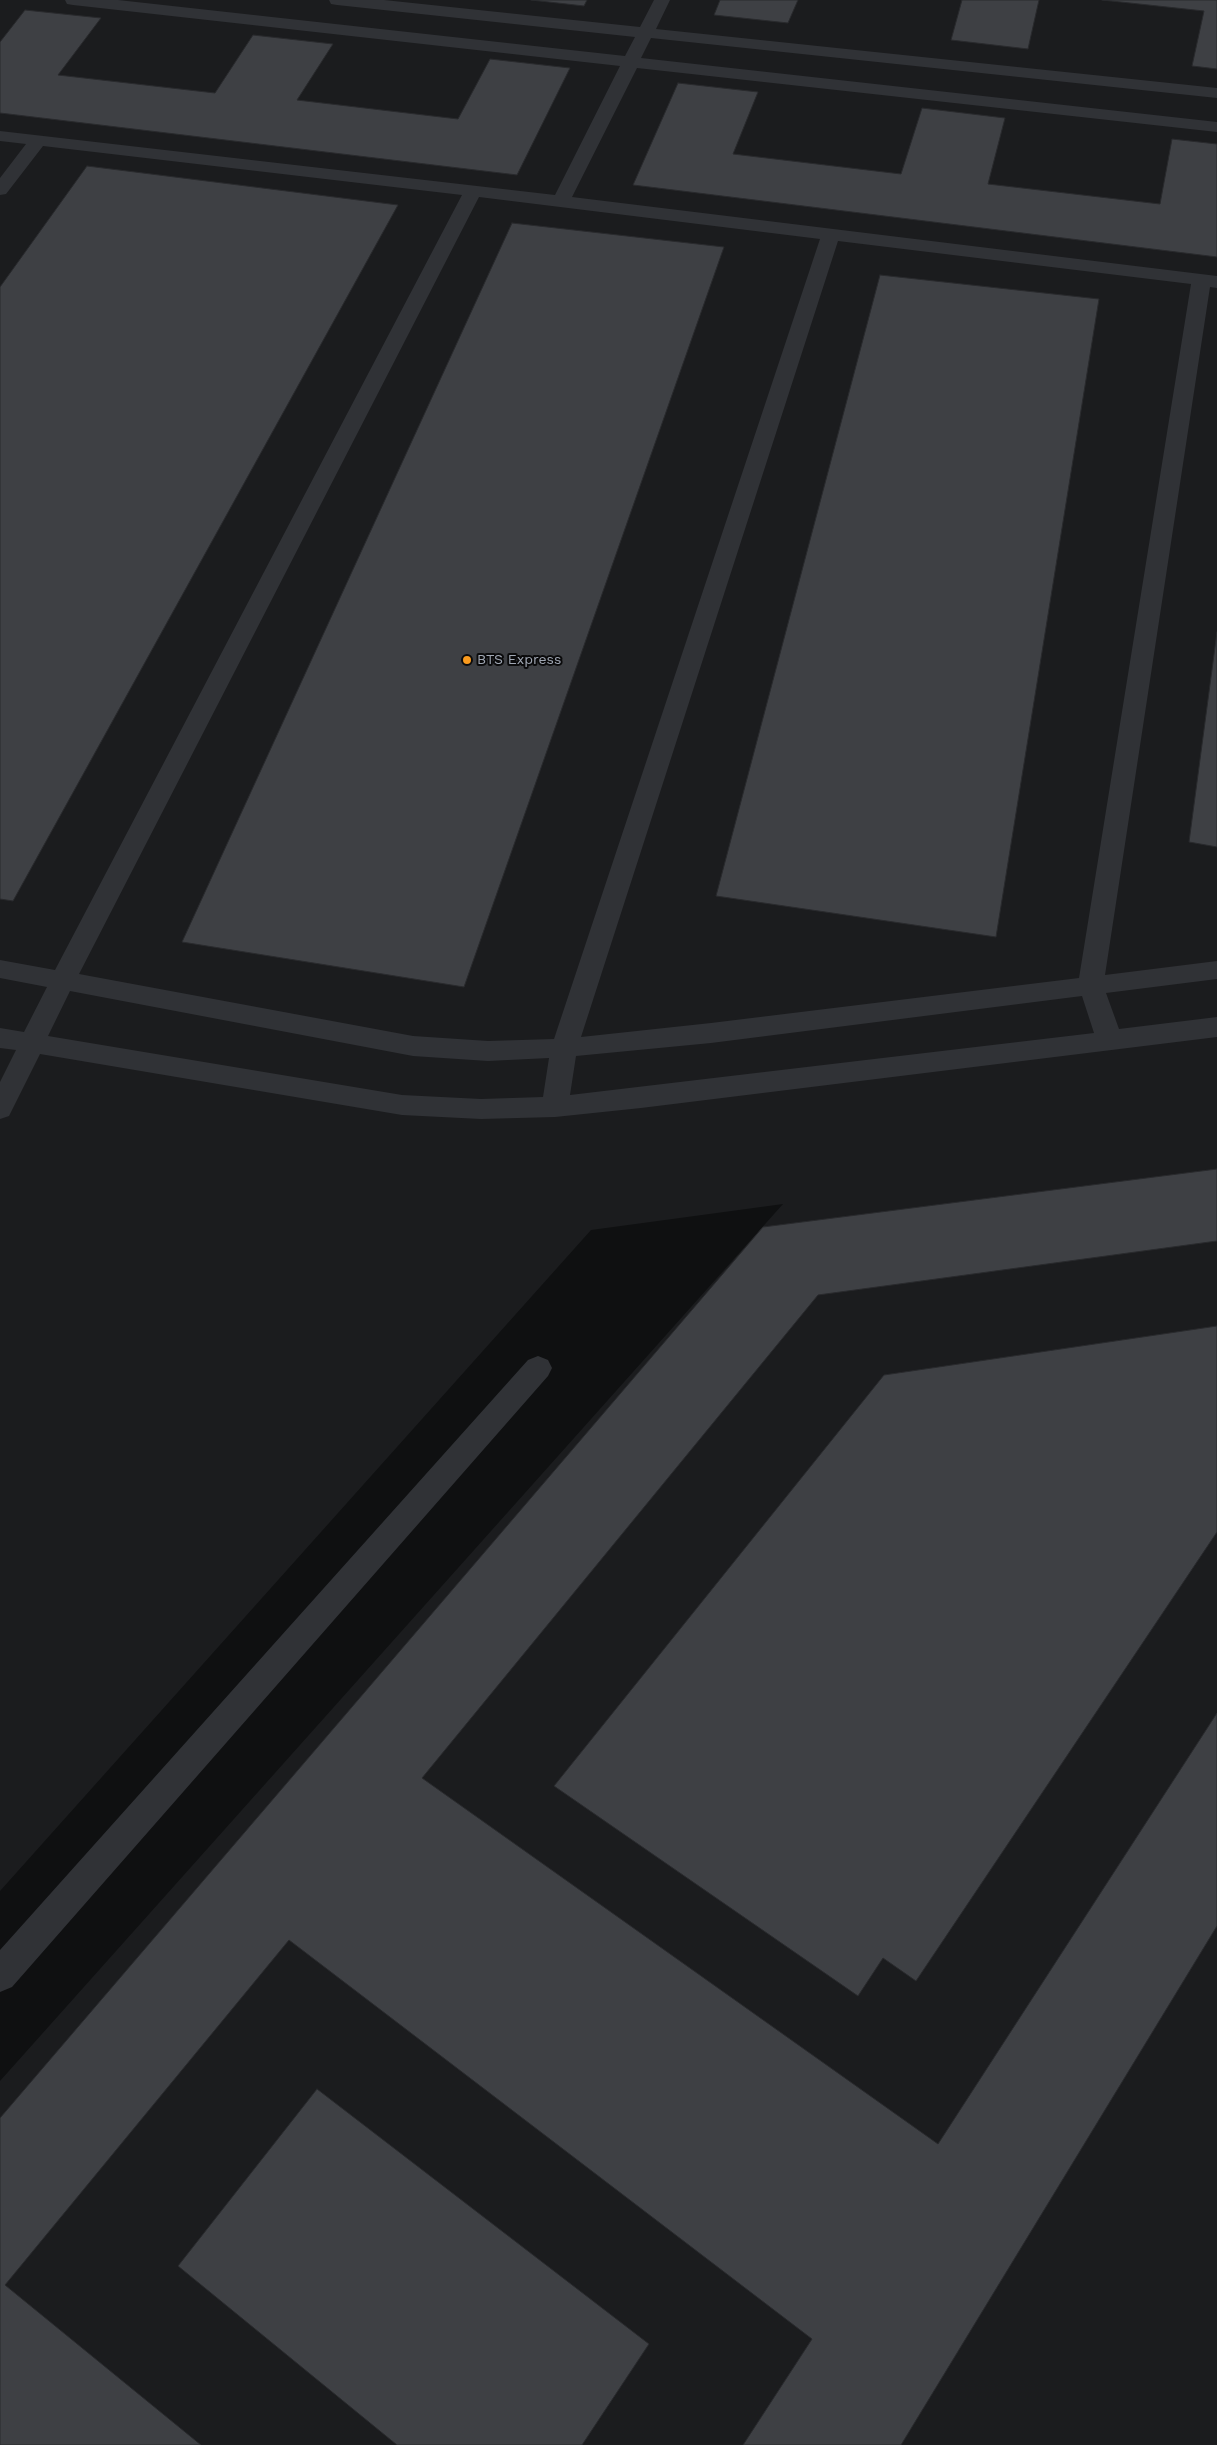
<!DOCTYPE html>
<style>
body{margin:0}
canvas{display:block;background:#0f1011}
</style>
<canvas width="1217" height="2445"></canvas>
<script>
const g = document.querySelector('canvas').getContext('2d');
g.lineJoin = 'round';
function fill(path, color) {
  g.fillStyle = color;
  g.fill(path, 'evenodd');
}
function toPath(rows) {
  const path = new Path2D();
  for (const r of rows) {
    path.moveTo(r[0], r[1]);
    for (let i = 2; i < r.length; i += 2) path.lineTo(r[i], r[i + 1]);
  }
  return path;
}
function strokePath(path, color, width, dash) {
  g.strokeStyle = color;
  g.lineWidth = width;
  g.lineCap = dash ? 'butt' : 'round';
  g.setLineDash(dash || []);
  g.stroke(path);
}
function label(font, color, halo, rows, align = 'center') {
  g.font = font + ' "Work Sans",sans-serif';
  g.lineWidth = 4;
  g.setLineDash([]);
  g.textBaseline = 'middle';
  g.strokeStyle = halo;
  g.fillStyle = color;
  for (const [text, x, y, turn = 0] of rows) {
    g.save();
    g.translate(x, y);
    g.rotate((+turn || 0) * Math.PI / 180);
    g.textAlign = isNaN(turn) ? turn : align;
    if (halo) g.strokeText(text, 0, 0);
    g.fillText(text, 0, 0);
    g.restore();
  }
}
fill(toPath([
 [0,0,1217,0,1217,2445,0,2445,0,2081,783,1204,591,1230,0,1891]
]), '#1b1c1e');
const building = toPath([
 [531,0,587,0,584,6,531,0],
 [720,0,798,0,788,23,714,15,720,0],
 [962,0,1039,0,1028,49,951,40,962,0],
 [1102,0,1217,0,1217,69,1192,66,1204,11,1102,0],
 [25,10,101,18,58,75,215,93,253,35,333,44,297,100,458,119,490,59,570,68,517,175,0,113,0,42,25,10],
 [678,83,758,92,733,154,901,174,922,108,1005,118,988,184,1160,204,1172,139,1217,144,1217,257,633,185,678,83],
 [87,166,398,205,13,901,0,899,0,287,87,166],
 [512,223,724,247,464,987,182,942,512,223],
 [880,275,1099,299,996,937,716,896,880,275],
 [1217,632,1217,847,1189,842,1217,632],
 [1217,1169,1217,1241,818,1295,422,1778,938,2144,1217,1713,1217,1926,901,2445,743,2445,812,2339,289,1940,5,2285,201,2445,0,2445,0,2118,763,1227,1217,1169],
 [1217,1326,1217,1532,916,1981,883,1958,858,1996,554,1786,884,1375,1217,1326],
 [317,2089,649,2344,582,2445,397,2445,178,2266,317,2089]
]);
fill(building, '#3e4044');
strokePath(building, '#292a2d', 1);
fill(toPath([
 [65,0,118,0,625,56,635,37,337,5,331,4,329,0,384,0,640,27,654,0,670,0,656,29,1217,88,1217,98,651,38,641,58,1217,122,1217,132,637,68,572,197,1217,276,1217,288,1210,287,1105,975,1217,961,1217,979,1106,993,1119,1029,1217,1017,1217,1037,641,1108,555,1117,481,1119,402,1115,40,1054,9,1116,0,1119,0,1082,16,1050,0,1048,0,1028,24,1032,47,987,0,978,0,960,55,970,462,195,43,146,6,194,0,195,0,178,26,144,0,141,0,131,555,195,620,66,73,5,67,4,65,0],
 [479,197,820,239,554,1039,488,1041,413,1036,79,974,479,197],
 [838,241,1191,284,1079,978,711,1023,581,1037,838,241],
 [70,991,413,1056,488,1061,549,1058,543,1097,481,1099,402,1095,48,1036,70,991],
 [1082,996,1094,1033,570,1095,576,1056,711,1043,1082,996],
 [538,1356,548,1360,552,1368,548,1376,12,1987,0,1992,0,1950,528,1360,538,1356]
]), '#303236');
for (const [x, y, r, color] of [
 [467,660,5,"#fa9b1e"]
]) {
  const dot = new Path2D();
  dot.arc(x, y, r, 0, 2 * Math.PI);
  g.fillStyle = color;
  g.fill(dot);
  strokePath(dot, '#0b0b0c', 2);
}
label('14px', '#a0a7b3', '#0b0b0c', [
 ["BTS Express",477,660]
], 'left');
</script>
